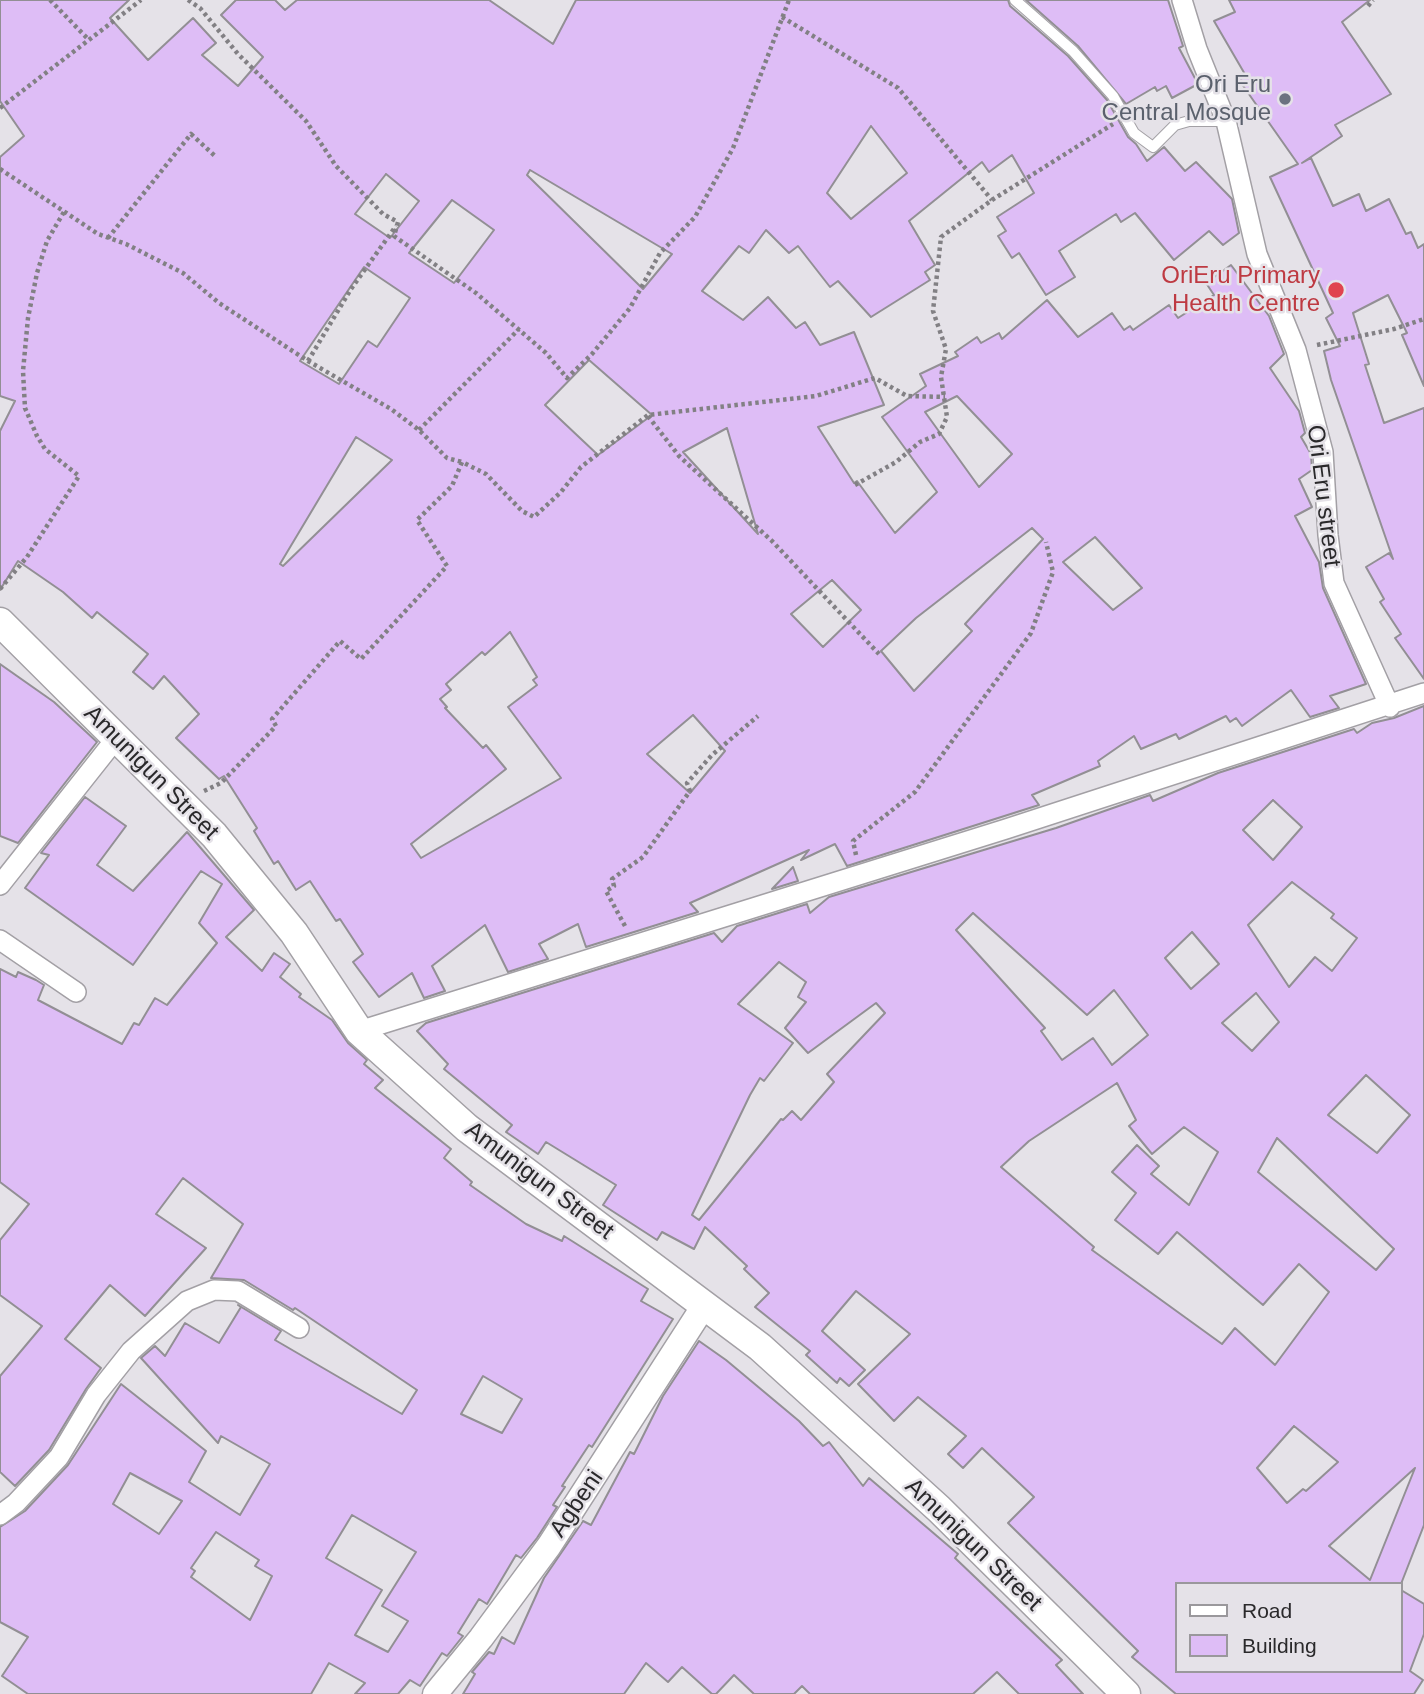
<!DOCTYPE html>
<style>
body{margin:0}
#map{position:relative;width:1424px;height:1694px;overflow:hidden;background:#e5e2e8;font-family:Arial,sans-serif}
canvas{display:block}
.legend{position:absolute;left:1175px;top:1582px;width:228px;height:91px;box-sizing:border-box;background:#e5e2e8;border:2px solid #9a989c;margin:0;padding:9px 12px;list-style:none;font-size:21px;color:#2a292b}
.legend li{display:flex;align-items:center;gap:14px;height:35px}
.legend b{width:35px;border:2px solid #9a989c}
</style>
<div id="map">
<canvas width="1424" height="1694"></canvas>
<ul class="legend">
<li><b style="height:9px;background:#fff"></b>Road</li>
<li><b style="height:19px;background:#debdf6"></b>Building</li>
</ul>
</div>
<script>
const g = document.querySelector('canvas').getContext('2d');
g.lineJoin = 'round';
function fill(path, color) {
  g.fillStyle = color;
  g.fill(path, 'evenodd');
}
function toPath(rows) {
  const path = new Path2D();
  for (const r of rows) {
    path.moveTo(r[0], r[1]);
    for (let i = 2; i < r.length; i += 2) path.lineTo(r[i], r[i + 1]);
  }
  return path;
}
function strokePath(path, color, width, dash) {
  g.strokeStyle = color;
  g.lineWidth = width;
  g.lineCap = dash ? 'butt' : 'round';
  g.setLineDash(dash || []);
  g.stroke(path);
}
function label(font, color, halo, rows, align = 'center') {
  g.font = font + ' Arial,sans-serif';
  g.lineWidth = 5;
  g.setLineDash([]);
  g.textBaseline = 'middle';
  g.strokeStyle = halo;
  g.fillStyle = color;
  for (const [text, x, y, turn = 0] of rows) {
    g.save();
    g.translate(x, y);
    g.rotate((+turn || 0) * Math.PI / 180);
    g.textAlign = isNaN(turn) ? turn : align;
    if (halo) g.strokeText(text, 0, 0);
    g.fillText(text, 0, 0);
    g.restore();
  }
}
const building = toPath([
 [0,0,129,0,110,18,148,60,193,18,216,43,202,55,238,86,263,57,221,15,236,0,275,0,285,10,297,0,489,0,553,44,576,0,1008,0,1010,6,1068,56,1107,100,1128,137,1136,144,1147,161,1164,147,1185,171,1196,162,1232,199,1239,233,1223,245,1209,231,1174,260,1135,213,1121,222,1116,214,1059,251,1075,277,1046,295,1019,253,1012,258,998,236,1006,231,997,217,1034,193,1012,155,989,172,982,162,909,221,935,265,925,272,930,280,871,317,838,281,830,287,798,246,789,253,766,230,749,253,739,246,702,291,743,320,768,297,796,328,805,322,820,345,854,332,884,405,818,427,854,483,857,481,895,533,937,492,882,417,926,386,920,374,958,356,955,352,977,337,981,343,999,333,1002,339,1047,300,1078,337,1112,313,1124,330,1130,326,1133,330,1169,305,1178,318,1214,295,1206,283,1231,265,1269,316,1284,354,1270,368,1299,411,1305,433,1301,437,1311,454,1312,470,1299,479,1312,507,1295,516,1319,562,1323,588,1366,684,1330,696,1339,708,1310,717,1291,690,1242,726,1236,718,1230,722,1226,716,1179,739,1176,734,1141,749,1134,736,1098,761,1100,766,1032,795,1039,805,847,866,835,844,801,860,809,850,690,903,698,912,586,947,578,924,539,944,548,959,508,972,485,925,432,966,445,991,424,998,412,973,379,997,353,962,363,954,340,919,336,921,310,881,296,890,278,861,274,864,254,831,257,828,224,776,219,779,176,738,199,714,164,676,153,689,133,672,148,654,97,612,92,618,63,592,18,561,0,590,0,431,15,401,0,396,0,157,24,136,0,101,0,0],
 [871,126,907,173,851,219,827,193,871,126],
 [530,170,672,254,643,289,527,175,530,170],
 [386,174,419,201,390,238,355,214,386,174],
 [452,200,494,230,454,283,409,253,452,200],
 [364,267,410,298,377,347,368,341,339,384,300,361,364,267],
 [589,360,652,415,598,455,545,405,589,360],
 [957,396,1012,454,979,487,925,412,957,396],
 [727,428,758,534,683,452,727,428],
 [356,437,392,460,283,566,280,564,356,437],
 [1032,528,1043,539,965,624,972,631,914,691,881,651,916,618,1032,528],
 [1095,537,1142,588,1113,610,1063,562,1095,537],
 [832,580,861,610,823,647,791,614,832,580],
 [510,632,537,677,533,680,537,685,508,707,561,778,421,858,411,844,506,769,486,745,483,748,445,708,447,707,440,699,451,690,446,684,482,652,485,655,510,632],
 [693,715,725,751,690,793,647,754,693,715],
 [1026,0,1168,0,1183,46,1179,48,1198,84,1172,98,1166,86,1157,91,1155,87,1126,104,1078,46,1026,0],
 [1229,0,1370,0,1342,22,1391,94,1335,125,1342,136,1302,163,1311,158,1333,206,1359,194,1366,211,1389,199,1406,234,1411,232,1418,248,1424,244,1424,386,1402,335,1407,333,1388,295,1353,313,1369,364,1365,365,1384,423,1424,408,1424,679,1395,638,1401,634,1380,602,1384,599,1366,567,1389,553,1393,559,1331,380,1324,351,1340,346,1326,318,1333,313,1270,177,1298,164,1239,80,1246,76,1214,21,1235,12,1229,0],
 [0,664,54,702,97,742,18,843,0,836,0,664],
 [1424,706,1424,1525,1401,1584,1177,1584,1177,1671,1401,1671,1401,1590,1424,1604,1424,1634,1410,1671,1423,1680,1414,1694,1176,1694,1132,1657,1138,1651,1008,1523,1034,1497,982,1448,963,1468,948,1454,966,1436,918,1397,894,1421,858,1384,910,1334,856,1291,822,1331,865,1370,849,1386,840,1378,837,1383,806,1355,810,1351,755,1307,769,1293,744,1269,747,1266,705,1227,694,1249,662,1232,657,1240,603,1205,616,1185,546,1142,538,1154,506,1132,512,1125,444,1069,448,1064,417,1031,426,1023,714,933,722,942,737,926,807,904,810,913,829,897,1056,828,1150,795,1153,801,1218,773,1354,729,1357,733,1372,723,1394,718,1424,706],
 [1273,800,1302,827,1273,860,1243,830,1273,800],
 [1292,882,1334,914,1331,918,1357,938,1332,971,1315,957,1289,987,1248,925,1292,882],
 [973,913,1087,1015,1114,990,1148,1035,1112,1065,1093,1038,1062,1060,1041,1031,1045,1028,956,930,973,913],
 [1192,932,1219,964,1191,989,1165,958,1192,932],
 [779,962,806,982,798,997,806,1002,785,1028,808,1053,876,1003,885,1013,827,1074,834,1082,801,1120,792,1111,783,1120,781,1119,699,1220,692,1215,750,1095,760,1078,764,1081,793,1043,738,1004,779,962],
 [1256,993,1279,1022,1252,1051,1222,1023,1256,993],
 [1366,1075,1410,1115,1377,1153,1328,1115,1366,1075],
 [1117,1083,1136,1120,1129,1126,1152,1154,1184,1127,1218,1152,1189,1205,1151,1174,1159,1166,1137,1145,1112,1172,1136,1193,1115,1220,1158,1254,1177,1232,1263,1305,1299,1264,1329,1292,1275,1365,1235,1328,1222,1344,1092,1250,1094,1247,1001,1167,1029,1141,1117,1083],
 [1277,1138,1394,1249,1376,1270,1258,1172,1277,1138],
 [1294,1426,1338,1462,1306,1491,1303,1489,1287,1503,1257,1468,1294,1426],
 [1415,1468,1370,1580,1329,1546,1415,1468],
 [85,797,126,826,97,865,133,891,187,832,254,910,226,937,262,971,274,953,290,964,280,977,301,994,299,997,332,1020,348,1043,367,1060,364,1064,383,1080,375,1088,451,1149,444,1158,472,1182,470,1185,526,1224,562,1241,564,1236,648,1289,641,1301,673,1319,592,1447,589,1445,562,1486,565,1487,553,1505,557,1507,537,1538,521,1558,516,1555,487,1604,479,1599,458,1633,463,1636,447,1656,442,1653,420,1686,410,1680,398,1694,355,1694,365,1683,329,1663,311,1694,28,1694,2,1676,28,1637,0,1622,0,1527,25,1511,68,1465,121,1384,206,1451,189,1482,240,1515,270,1464,221,1436,218,1443,141,1358,155,1346,165,1356,185,1323,219,1343,241,1307,238,1305,281,1331,275,1340,402,1414,417,1390,295,1308,293,1310,244,1280,211,1278,243,1224,183,1178,156,1214,206,1248,145,1316,110,1285,65,1339,101,1368,86,1389,49,1450,15,1486,0,1472,0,1376,42,1326,0,1295,0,1240,29,1204,0,1182,0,969,16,977,18,972,36,980,44,985,38,1000,122,1044,134,1023,139,1025,155,998,167,1005,217,943,199,923,222,884,201,871,133,965,25,888,49,855,41,853,85,797],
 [483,1376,522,1399,502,1433,461,1414,483,1376],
 [130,1473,182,1501,159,1534,113,1504,130,1473],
 [352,1515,416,1552,382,1606,408,1621,388,1652,355,1635,382,1590,326,1558,352,1515],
 [216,1532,259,1560,255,1566,272,1576,250,1620,191,1577,195,1571,191,1568,216,1532],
 [793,867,798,881,772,889,793,867],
 [699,1341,726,1360,799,1421,823,1446,829,1442,863,1486,869,1478,958,1554,955,1558,1062,1660,1056,1665,1083,1694,1019,1694,997,1672,973,1694,810,1694,802,1686,794,1694,754,1694,734,1675,716,1694,712,1694,682,1667,668,1682,646,1663,624,1694,463,1694,475,1674,472,1672,489,1652,494,1654,502,1637,514,1644,544,1578,583,1521,591,1525,630,1452,634,1454,663,1396,699,1341]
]);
fill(building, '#debdf6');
strokePath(building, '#928f94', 2);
const service = toPath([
 [1015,0,1073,51,1113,96,1134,133,1153,147,1175,125,1189,121,1226,121]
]);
const minor = toPath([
 [1182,0,1197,49,1226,121,1257,254,1296,350,1323,452,1328,535,1334,583,1390,707],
 [0,885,118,736],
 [0,940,76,992],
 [359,1031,1006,829,1424,693],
 [0,1515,16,1503,59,1457,96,1395,131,1351,187,1301,214,1290,238,1291,299,1328]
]);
const tertiary = toPath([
 [435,1694,481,1638,549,1546,705,1304]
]);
const secondary = toPath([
 [0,622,214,835,294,933,359,1031,467,1128,760,1347,939,1509,1126,1694]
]);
strokePath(service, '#a3a0a5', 12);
strokePath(minor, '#a3a0a5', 22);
strokePath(tertiary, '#a3a0a5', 27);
strokePath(secondary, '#a3a0a5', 31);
strokePath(toPath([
 [50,0,89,40],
 [188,0,200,8,238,54,306,121,336,166,383,214,398,222,394,236,476,293,546,353,567,378,592,354,630,308,660,253,695,217,733,148,789,0],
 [1368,6,1373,0],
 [782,17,898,88,992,200],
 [0,108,141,0],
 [0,169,98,234,126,244,183,273,219,303,308,361,391,409,419,430,447,458,462,462],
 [108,238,191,134,215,156],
 [1317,345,1394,329,1424,319],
 [308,361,351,289,396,226],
 [648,416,679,456,772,541,879,654],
 [419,430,519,329],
 [855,485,896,462,920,442,939,434,947,417,941,377,946,349,933,311,941,237,992,200,1113,124],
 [0,589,27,557,79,476,45,449,37,436,25,408,23,371,28,318,37,273,47,241,65,210],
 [204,791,221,783,276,726,272,719,340,641,361,659,447,566,417,520,452,486,462,462,486,474,522,511,534,517,561,492,581,467,648,415,816,396,875,378,907,396,945,397],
 [856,855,853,841,915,792,1031,633,1053,572,1046,542],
 [625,926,606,891,614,886,612,879,643,857,690,791,687,783,712,755,758,716]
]), '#828084', 4.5, [3.5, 3.5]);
strokePath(service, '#fff', 10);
strokePath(minor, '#fff', 19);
strokePath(tertiary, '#fff', 24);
strokePath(secondary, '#fff', 28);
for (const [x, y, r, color] of [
 [1285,99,7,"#6b7280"],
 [1336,290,9,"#e0444e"]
]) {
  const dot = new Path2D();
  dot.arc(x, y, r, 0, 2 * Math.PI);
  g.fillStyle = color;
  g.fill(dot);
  strokePath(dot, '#e5e2e8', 2.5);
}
label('24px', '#5b616d', '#e5e2e8', [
 ["Ori Eru",1271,85],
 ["Central Mosque",1271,113]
], 'right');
label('24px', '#be3a42', '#e5e2e8', [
 ["OriEru Primary",1320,276],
 ["Health Centre",1320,304]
], 'right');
label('24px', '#2a292b', '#e5e2e8', [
 ["Ori Eru street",1323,496,83],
 ["Amunigun Street",151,773,45],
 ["Amunigun Street",539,1181,37],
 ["Agbeni",577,1504,-56],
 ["Amunigun Street",973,1545,44]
]);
</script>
